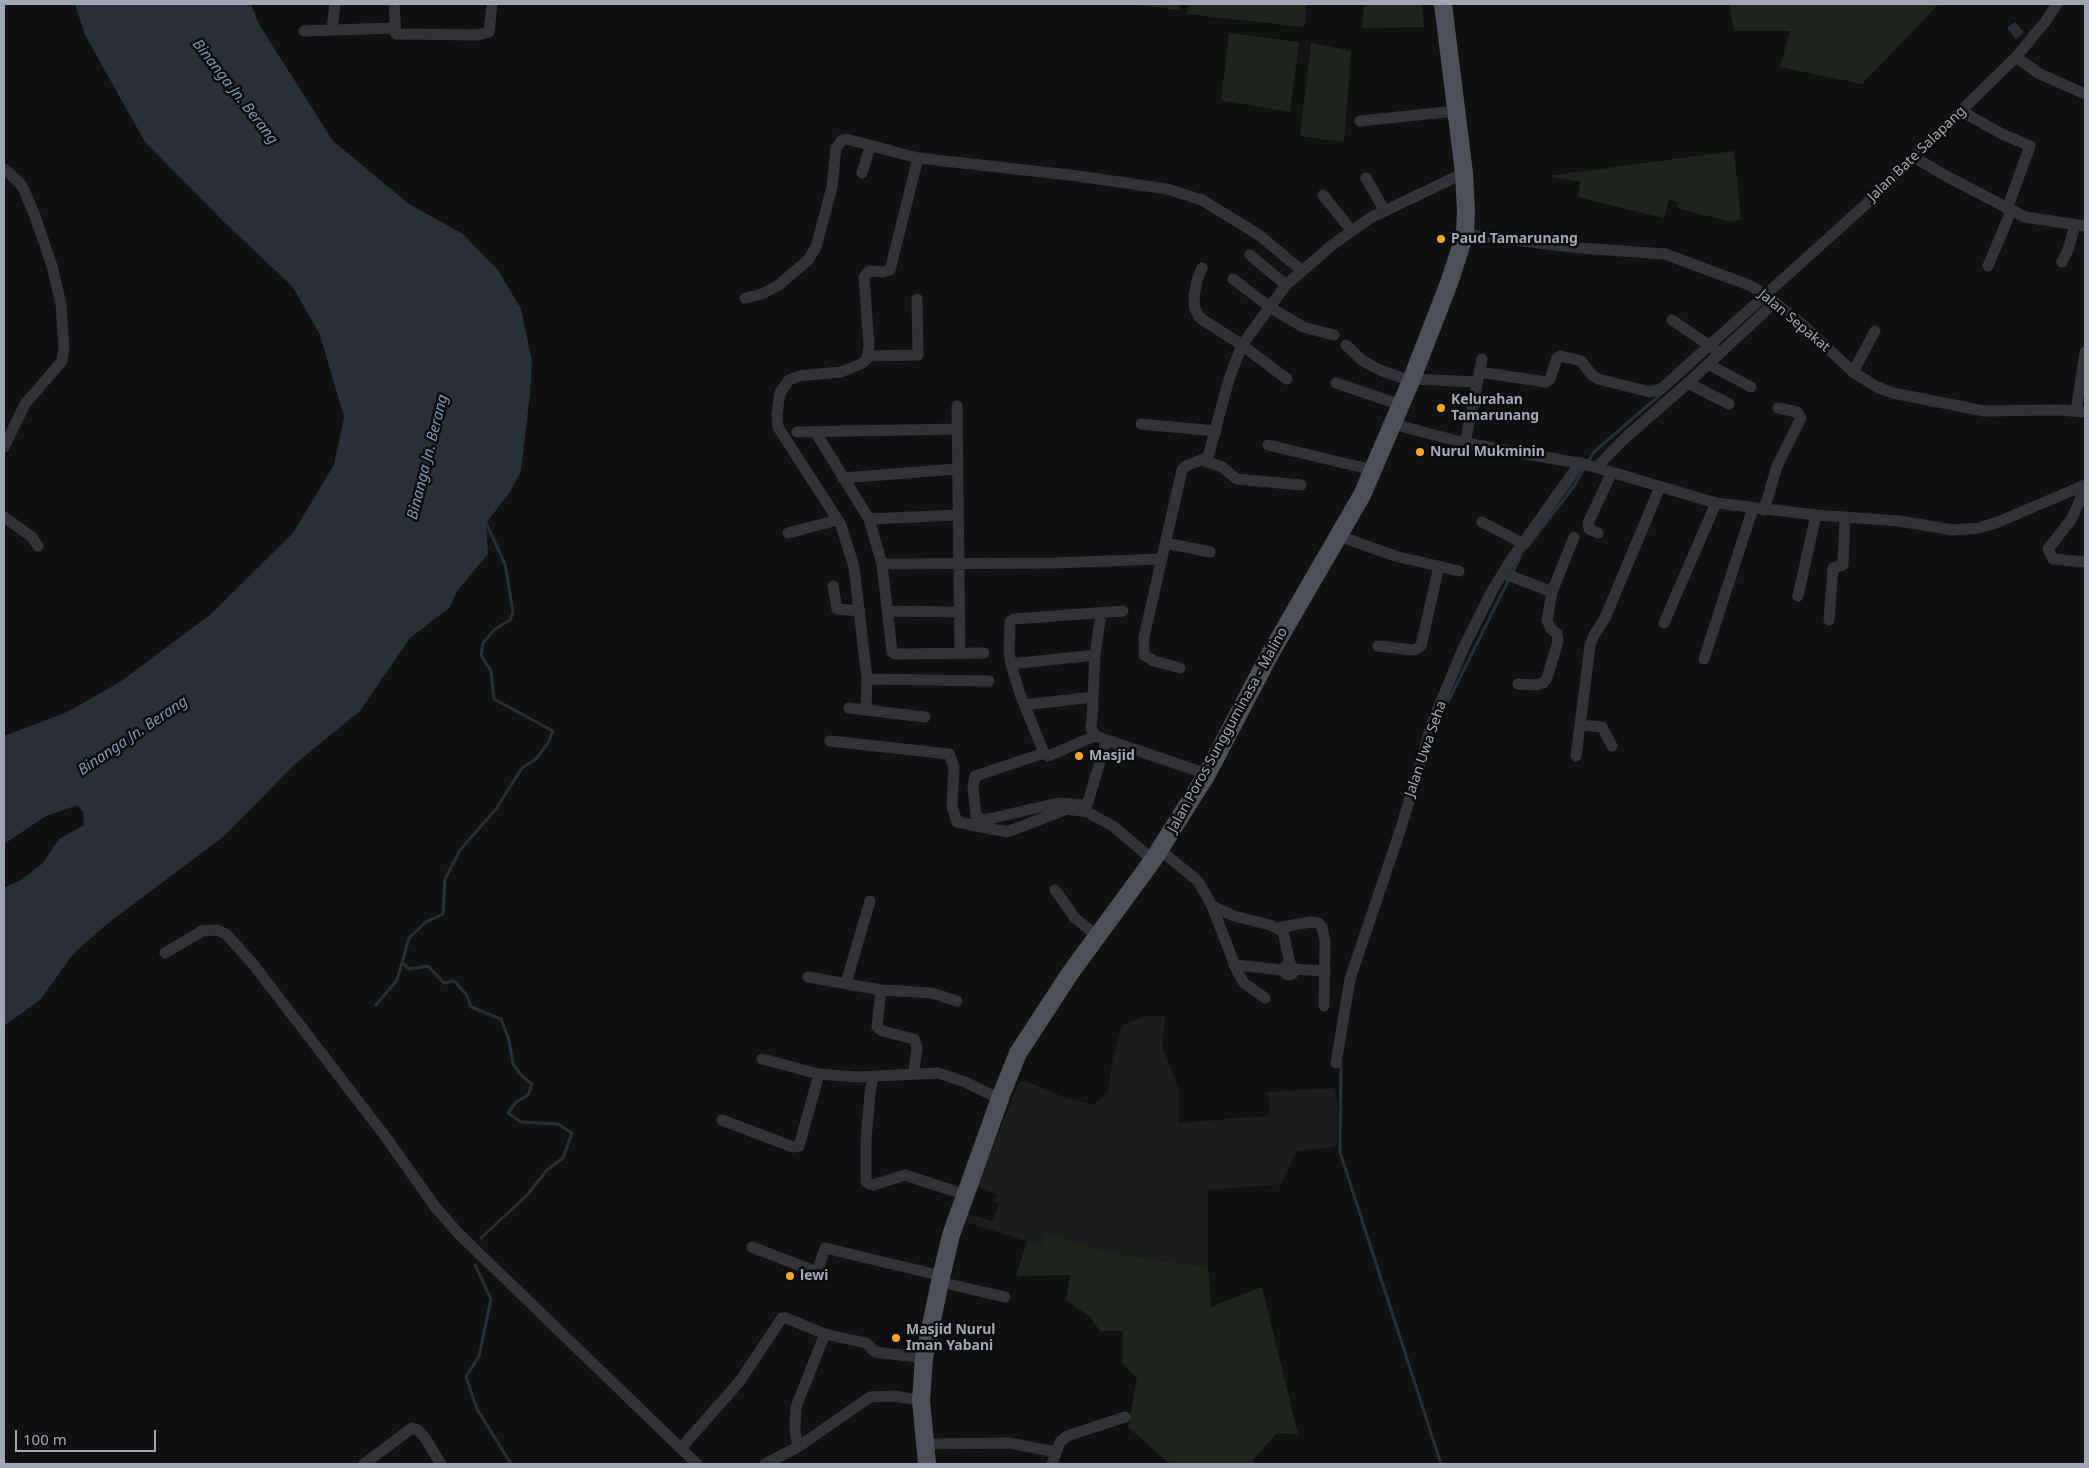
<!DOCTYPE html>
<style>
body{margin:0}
#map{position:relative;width:2089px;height:1468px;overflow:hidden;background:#111112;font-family:"Noto Sans",sans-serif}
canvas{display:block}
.frame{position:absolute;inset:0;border:5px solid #a1a8b5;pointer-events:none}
.scale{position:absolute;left:15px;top:1430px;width:141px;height:22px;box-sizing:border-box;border:2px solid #a1a8b5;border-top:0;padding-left:6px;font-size:15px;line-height:18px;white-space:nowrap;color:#a1a8b5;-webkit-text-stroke:4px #0c0c0d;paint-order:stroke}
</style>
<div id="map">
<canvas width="2089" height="1468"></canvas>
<div class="frame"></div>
<div class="scale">100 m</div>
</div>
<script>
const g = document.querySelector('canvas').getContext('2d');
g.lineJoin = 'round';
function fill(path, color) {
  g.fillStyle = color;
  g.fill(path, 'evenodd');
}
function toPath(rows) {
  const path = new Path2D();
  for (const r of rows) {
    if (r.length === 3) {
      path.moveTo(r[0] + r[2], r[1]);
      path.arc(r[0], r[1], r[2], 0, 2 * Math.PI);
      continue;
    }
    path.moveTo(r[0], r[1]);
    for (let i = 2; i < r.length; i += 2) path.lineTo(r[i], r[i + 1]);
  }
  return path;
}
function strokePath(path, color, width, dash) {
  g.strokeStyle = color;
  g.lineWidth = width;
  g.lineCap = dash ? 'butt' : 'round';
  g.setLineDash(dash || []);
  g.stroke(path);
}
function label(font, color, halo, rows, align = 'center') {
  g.font = font + ' "Noto Sans",sans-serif';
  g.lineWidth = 5;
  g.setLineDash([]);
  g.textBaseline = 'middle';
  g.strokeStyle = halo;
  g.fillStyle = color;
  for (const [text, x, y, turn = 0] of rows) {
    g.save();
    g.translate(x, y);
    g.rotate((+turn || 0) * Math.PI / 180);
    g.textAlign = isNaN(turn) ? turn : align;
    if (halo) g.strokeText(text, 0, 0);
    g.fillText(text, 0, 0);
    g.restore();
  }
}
fill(toPath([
 [1145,1016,1165,1016,1162,1046,1179,1090,1179,1123,1267,1116,1271,1113,1267,1092,1334,1088,1338,1104,1337,1143,1334,1147,1297,1151,1281,1184,1208,1190,1208,1267,1115,1254,1046,1234,1042,1246,966,1222,969,1214,992,1221,999,1203,994,1202,997,1194,977,1187,1019,1082,1026,1081,1063,1097,1093,1105,1108,1092,1113,1058,1122,1026]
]), '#1d1d20');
fill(toPath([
 [1125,4,1181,4,1180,10],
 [1188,4,1307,4,1304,27,1187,14],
 [1364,4,1422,4,1424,27,1362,28],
 [1729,4,1939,4,1862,84,1780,67,1790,31,1734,31],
 [1229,33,1299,42,1290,112,1221,100],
 [1311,43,1351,51,1344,142,1300,136],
 [1734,151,1741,219,1731,222,1677,208,1679,203,1669,199,1664,218,1578,197,1580,182,1548,176],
 [1046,1234,1115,1254,1208,1267,1211,1307,1262,1287,1298,1434,1277,1433,1253,1460,1253,1464,1170,1464,1128,1427,1137,1379,1122,1363,1123,1331,1100,1331,1090,1317,1066,1300,1070,1275,1016,1276,1027,1241,1042,1246]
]), '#1d251d');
fill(toPath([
 [75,4,251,4,260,26,333,141,409,204,463,234,498,270,521,309,532,361,530,394,521,471,510,492,486,523,488,554,457,591,449,608,410,638,360,711,295,764,223,837,107,924,74,953,40,1000,4,1026,4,888,21,880,43,863,59,839,84,825,83,812,78,805,46,816,4,844,4,736,67,712,120,682,211,614,293,533,334,465,344,417,320,335,293,287,224,222,145,142,85,35],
 [2015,22,2024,32,2016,39,2007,28]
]), '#263037');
strokePath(toPath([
 [1528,546,1574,486,1594,452,1661,394],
 [1438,722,1520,557],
 [402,962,409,969,428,966,444,983,454,981,466,994,471,1007,501,1019,509,1040,513,1064,522,1076,532,1084,528,1095,516,1102,508,1113,521,1122,558,1124,572,1133,563,1158,547,1170,527,1195,481,1238],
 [376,1005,397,980,409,938,426,922,443,914,445,879,460,850,496,809,522,768,536,759,548,743,553,731,494,699,491,671,481,655,483,643,495,629,510,620,513,612,505,564,486,523],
 [1341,1063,1340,1152,1441,1464],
 [475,1265,491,1299,479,1356,466,1377,477,1409,511,1464]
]), '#263037', 3);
strokePath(toPath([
 [394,4,396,34,477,35,489,32,492,4],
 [332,29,335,4],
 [304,31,394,28],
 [2016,57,2038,73,2085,94],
 [1961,111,2002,134,2030,146,2007,209],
 [1360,121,1456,111],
 [1914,157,1946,176,2025,217,2085,226],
 [4,169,19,182,24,190,35,216,52,266,61,304,64,349,62,361,25,404,4,447],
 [862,173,870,147],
 [1366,178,1385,211],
 [1323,195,1351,230],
 [1465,234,1580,248,1665,254,1749,285,1766,295,1803,325,1853,372,1877,387,1893,393,1984,411,2059,410,2085,412],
 [1250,255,1286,285],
 [2062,262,2068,250,2075,225],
 [1988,266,2011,211],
 [1202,268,1197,280,1194,297,1195,309,1200,318,1242,345,1287,379],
 [1233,279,1271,308,1303,327,1334,335],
 [745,298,762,294,779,285,808,260,816,247,832,187,836,148,842,140,846,139,918,158,1078,176,1167,189,1202,200,1259,235,1301,270],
 [1672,320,1716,350],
 [1346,345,1363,361,1380,370,1411,381],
 [867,356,918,355,917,299],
 [1708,364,1751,387],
 [1479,372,1546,382,1550,379,1557,358,1560,356,1581,361,1592,375,1598,379,1650,392,1661,389,1864,206,2016,57,2045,22,2057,4],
 [1853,372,1875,331],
 [1412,379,1477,382],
 [1336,383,1401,405],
 [1688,383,1729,404],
 [957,406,960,653],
 [2076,411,2085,352],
 [1141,424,1216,431],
 [1393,424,1465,443,1584,464,1716,503,1816,515,1899,521,1953,530,1979,528,1998,522,2085,485],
 [797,432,956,429],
 [816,433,869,519,882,564,892,652,895,654,984,653],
 [1465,443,1482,359],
 [1268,445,1373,470],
 [1203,460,1222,467,1237,479,1301,485],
 [1597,467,1624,439,1688,383,1775,302],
 [843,478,956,469],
 [2082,486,2080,500,2071,520,2048,549,2053,559,2085,562],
 [1764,510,1777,466,1801,418,1797,412,1778,408],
 [4,517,32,537,38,546],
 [869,519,958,515],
 [1482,522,1524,544],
 [788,533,838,520],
 [1598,533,1589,529,1588,523,1612,472],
 [1339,536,1395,556,1459,571],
 [1165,543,1210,552],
 [882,564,1054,563,1161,559],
 [1503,573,1552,592,1547,620,1551,629,1557,634,1558,641,1547,678,1543,683,1536,685,1518,684],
 [833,586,837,609,860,611],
 [1552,592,1574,537],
 [1798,596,1816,515],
 [888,611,959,612],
 [1101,613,1095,655,1092,719,1091,728,1095,736,1207,774],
 [1829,620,1833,568,1843,565,1845,518],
 [1664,623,1716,503],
 [1378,646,1414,650,1421,646,1439,566],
 [1704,659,1753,508],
 [1011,664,1095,655],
 [1180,668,1154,661,1144,655,1144,637,1182,470,1186,466,1208,457,1229,379,1242,345,1286,285,1331,246,1370,218,1464,173],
 [867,679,989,681],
 [1024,705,1093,697],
 [849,708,925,717],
 [866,710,867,679,854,567,841,525,778,427,777,414,780,393,789,380,799,376,841,372,861,364,867,359,869,346,864,277,869,271,883,272,890,270,918,158],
 [1580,725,1602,727,1612,746],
 [1095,736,1053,754,1048,756,1044,753,1020,694,1011,664,1009,652,1010,622,1014,619,1123,611],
 [830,741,949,754,954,767,952,806,957,822,1007,832,1067,809,1087,812,1113,826,1153,860],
 [1044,753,975,776,973,787,976,816,984,820,1058,803,1087,805,1106,742],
 [1576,756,1590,646,1593,637,1605,618,1660,487],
 [1160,850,1198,881,1212,906,1234,916,1270,925,1283,931,1290,964],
 [1055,890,1075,918,1096,935],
 [1212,906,1238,973,1244,983,1265,998],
 [1278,928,1310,922,1318,923,1322,927,1325,942,1324,1006],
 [165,953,202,931,217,930,226,934,253,964,385,1136,436,1208,459,1234,697,1464],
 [1289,970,5],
 [1234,965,1284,970],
 [1294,969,1324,971],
 [808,977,881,990,877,1027,882,1031,914,1039,917,1047,914,1072],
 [846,983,870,901],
 [881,990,932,993,957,1001],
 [762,1059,819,1074,857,1077,938,1073,965,1082,1000,1099],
 [1336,1063,1350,979,1401,828,1432,723,1463,649,1492,591,1509,563,1580,463],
 [873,1076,870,1093,866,1141,866,1181,869,1184,873,1185,905,1175,966,1195],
 [722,1120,793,1147,799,1146,819,1074],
 [752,1247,814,1271,818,1270,825,1248,942,1276],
 [940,1282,1005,1297],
 [924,1444,1009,1443,1056,1452],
 [798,1447,795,1431,796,1407,825,1334,866,1343,875,1352,924,1358],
 [681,1448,740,1381,782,1318,786,1318,825,1334],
 [364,1464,412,1428,418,1430,425,1438,441,1464],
 [765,1464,798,1447,870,1397,893,1396,921,1400],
 [1052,1464,1060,1442,1067,1436,1125,1417]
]), '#313338', 11);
strokePath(toPath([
 [927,1464,921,1400,924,1358,940,1282,951,1235,1002,1093,1018,1053,1071,972,1153,860,1207,774,1270,654,1362,495,1411,381,1449,283,1465,234,1466,211,1464,173,1443,4]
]), '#4d5057', 18);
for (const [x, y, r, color] of [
 [1441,239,5,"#ffa81c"],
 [1441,408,5,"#ffa81c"],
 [1420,452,5,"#ffa81c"],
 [1079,756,5,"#ffa81c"],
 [790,1276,5,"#ffa81c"],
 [896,1338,5,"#ffa81c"]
]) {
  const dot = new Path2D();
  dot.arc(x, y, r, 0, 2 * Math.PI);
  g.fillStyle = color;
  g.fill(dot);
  strokePath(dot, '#0c0c0d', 2);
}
label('14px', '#a1a8b5', '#0c0c0d', [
 ["Jalan Bate Salapang",1917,154,-44],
 ["Jalan Sepakat",1794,321,40],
 ["Jalan Poros Sungguminasa - Malino",1228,730,-61],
 ["Jalan Uwa Seha",1426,749,-71]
]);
label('bold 14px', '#a1a8b5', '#0c0c0d', [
 ["Paud Tamarunang",1451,239],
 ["Kelurahan",1451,400],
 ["Tamarunang",1451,416],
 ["Nurul Mukminin",1430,452],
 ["Masjid",1089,756],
 ["lewi",800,1276],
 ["Masjid Nurul",906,1330],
 ["Iman Yabani",906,1346]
], 'left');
label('italic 15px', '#7499b4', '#0c0c0d', [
 ["Binanga Jn. Berang",235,92,52],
 ["Binanga Jn. Berang",428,457,-76],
 ["Binanga Jn. Berang",133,736,-34]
]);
</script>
